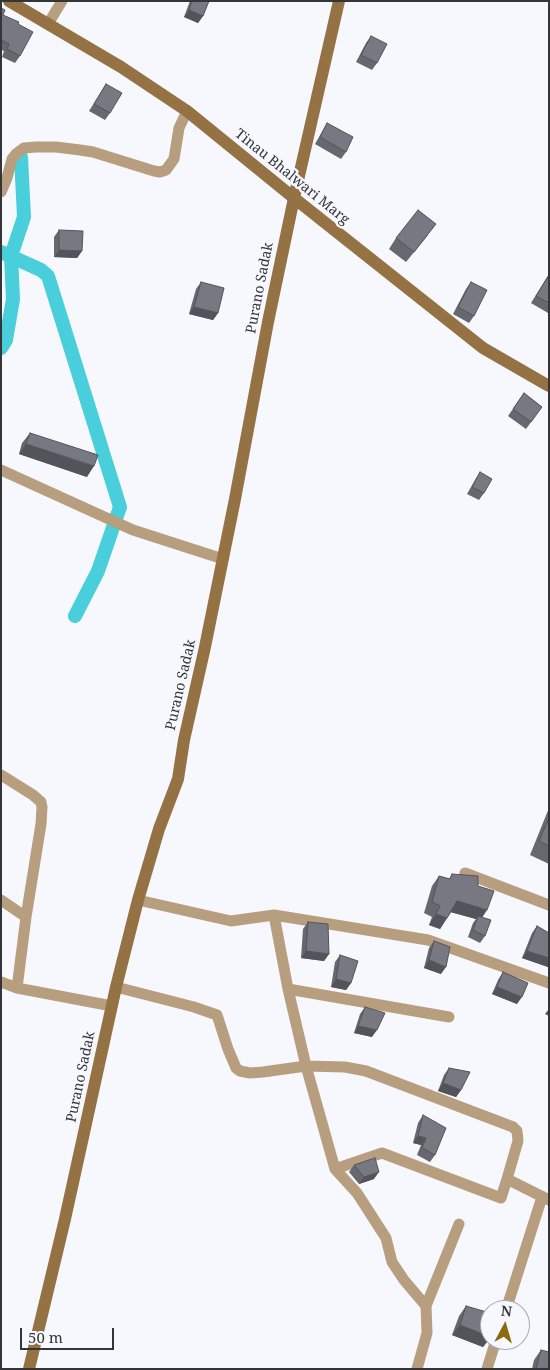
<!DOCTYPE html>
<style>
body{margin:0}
#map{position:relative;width:550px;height:1370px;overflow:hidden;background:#f7f8fe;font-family:"Noto Serif",serif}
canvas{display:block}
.frame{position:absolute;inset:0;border:2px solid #343538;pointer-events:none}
.north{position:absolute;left:480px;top:1300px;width:50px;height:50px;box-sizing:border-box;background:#f7f8fe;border:1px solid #a9aaaf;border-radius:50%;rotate:6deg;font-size:14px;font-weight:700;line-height:20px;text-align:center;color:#343538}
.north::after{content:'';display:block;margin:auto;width:18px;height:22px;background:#896c0c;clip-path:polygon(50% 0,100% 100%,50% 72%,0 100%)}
.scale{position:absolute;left:20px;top:1328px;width:94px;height:22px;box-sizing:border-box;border:2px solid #343538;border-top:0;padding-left:6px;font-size:15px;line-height:18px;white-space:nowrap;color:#343538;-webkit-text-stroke:4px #f7f8fe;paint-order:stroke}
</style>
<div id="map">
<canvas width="550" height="1370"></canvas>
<div class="frame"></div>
<div class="north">N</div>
<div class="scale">50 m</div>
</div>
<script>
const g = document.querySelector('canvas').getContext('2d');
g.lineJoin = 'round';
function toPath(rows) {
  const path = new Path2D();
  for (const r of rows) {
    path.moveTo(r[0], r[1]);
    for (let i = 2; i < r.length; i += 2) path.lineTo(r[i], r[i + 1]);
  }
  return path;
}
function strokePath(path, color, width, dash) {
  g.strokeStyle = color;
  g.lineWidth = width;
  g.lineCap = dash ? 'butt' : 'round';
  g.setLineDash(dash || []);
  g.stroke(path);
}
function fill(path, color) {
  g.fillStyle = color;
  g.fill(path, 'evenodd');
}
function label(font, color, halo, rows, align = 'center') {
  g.font = font + ' "Noto Serif",serif';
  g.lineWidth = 5;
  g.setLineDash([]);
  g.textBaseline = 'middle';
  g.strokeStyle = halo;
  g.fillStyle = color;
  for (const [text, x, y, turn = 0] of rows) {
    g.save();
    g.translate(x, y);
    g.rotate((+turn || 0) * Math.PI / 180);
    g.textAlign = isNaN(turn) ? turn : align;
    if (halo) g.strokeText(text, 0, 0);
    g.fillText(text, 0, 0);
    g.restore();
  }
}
strokePath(toPath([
 [1,252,41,270,48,276,120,507,98,571,75,616],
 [1,348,6,340,13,299,11,256,24,217,21,157]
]), '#49cfdb', 14);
strokePath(toPath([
 [48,24,62,1],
 [1,192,7,178,12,159,16,154,24,148,36,147,56,147,80,150,93,152,154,171,160,172,166,170,174,159,179,128,187,111],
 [1,470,133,530,223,559],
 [1,775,33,795,41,802,42,807,41,824,26,917,17,988],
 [465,873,549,905],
 [1,900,26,917],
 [138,900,231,921,274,915,428,940,549,983],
 [274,915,288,989,306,1066,335,1169,357,1193,386,1238,392,1262,404,1280,426,1306,427,1333,417,1369],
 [1,982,17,988,112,1006],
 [116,987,194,1007,217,1015,228,1049,236,1068,240,1071,250,1073,263,1072,306,1066,345,1067,366,1071,513,1127,517,1131,518,1141,507,1179,549,1200],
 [288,989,449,1017],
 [335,1169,382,1153,501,1198,507,1179],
 [426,1306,459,1224],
 [506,1310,542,1197],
 [487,1369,496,1340]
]), '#b79e7f', 11);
strokePath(toPath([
 [9,1,121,67,187,111,294,198,483,348,549,386],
 [29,1369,65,1219,116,987,138,900,159,829,178,779,184,740,205,647,235,499,268,322,294,198,339,1]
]), '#957243', 12);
fill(toPath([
 [190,1,209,1,203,16,198,23,184,17],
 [1,8,3,15,18,24,20,56,15,63,2,57,4,51,1,50],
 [371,36,377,63,372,70,356,62,366,43],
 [106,84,110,113,105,120,89,111],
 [327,123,346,152,341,159,315,144],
 [59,230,82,251,77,258,54,257,54,237],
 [428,235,406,262,389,249,396,238],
 [549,274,549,312,548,313,531,303],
 [201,282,218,313,213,320,189,314,196,289],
 [471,282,474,316,469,323,453,314,466,289],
 [524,393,542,407,526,429,508,416],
 [30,433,87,477,19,454,22,443],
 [480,472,484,493,479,500,467,494,475,480],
 [549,808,549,864,530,855],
 [452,874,478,886,485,936,480,943,468,937,473,923,476,919,451,912,440,929,429,925,432,917,424,913,432,886,439,876,449,879],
 [308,922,329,954,324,961,301,958,303,929],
 [537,926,549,933,548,967,522,958,532,933],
 [434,941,441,974,424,968,429,948],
 [340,955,351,983,346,990,331,987,335,962],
 [503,972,517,1004,492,994,498,980],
 [365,1007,372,1037,354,1033,360,1014],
 [449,1068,461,1090,456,1097,438,1091,444,1075],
 [423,1115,435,1155,430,1162,417,1155,421,1145,413,1143,418,1123],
 [354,1165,374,1179,359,1184,349,1172],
 [466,1306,490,1337,490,1338,483,1347,452,1335,459,1316],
 [541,1350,549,1369,532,1369,534,1360]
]), '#66676f');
fill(toPath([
 [189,10,203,16,198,23,184,17],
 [59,250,82,251,77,258,54,257],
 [194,307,218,313,213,320,189,314],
 [26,444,94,466,87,477,19,454],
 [457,901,487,910,480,921,478,916,476,919,450,912],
 [436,914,447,918,440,929,429,925],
 [306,951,329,954,324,961,301,958],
 [527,951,549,958,548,967,522,958],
 [429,960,446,967,441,974,424,968],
 [336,979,351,983,346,990,331,987],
 [497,987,522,997,517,1004,492,994],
 [549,1009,549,1016,545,1014],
 [358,1026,377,1030,372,1037,354,1033],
 [443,1083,461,1090,456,1097,438,1091],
 [418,1136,426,1138,421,1145,413,1143],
 [379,1172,374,1179,359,1184,364,1177],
 [460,1325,490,1337,490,1338,483,1347,452,1335]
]), '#53545a');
const building = toPath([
 [192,1,209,1,203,16,189,10,192,1],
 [1,8,5,10,3,15,19,22,18,24,33,32,20,56,7,49,9,44,1,40,1,8],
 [371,36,387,44,377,63,361,55,371,36],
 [106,84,122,93,110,113,94,104,106,84],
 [327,123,353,137,346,152,320,137,327,123],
 [418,210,436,224,414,252,396,238,418,210],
 [59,230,83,231,82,251,59,250,59,230],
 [549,275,549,303,536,296,549,275],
 [201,282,224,288,218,313,194,307,201,282],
 [471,282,487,290,474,316,458,307,471,282],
 [524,393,542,407,531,422,513,409,524,393],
 [30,433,98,455,94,466,26,444,30,433],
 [480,472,492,479,484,493,472,487,480,472],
 [549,818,549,846,539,841,549,818],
 [452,874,478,876,478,886,494,891,487,910,457,901,447,918,436,914,440,906,432,902,439,876,450,879,452,874],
 [478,916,491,920,485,936,473,930,478,916],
 [308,922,328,924,329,954,306,951,308,922],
 [537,926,549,933,549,958,527,951,537,926],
 [434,941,450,947,446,967,429,960,434,941],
 [340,955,358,961,351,983,336,979,340,955],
 [503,972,528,983,522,997,497,987,503,972],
 [365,1007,385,1013,377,1030,358,1026,365,1007],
 [449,1068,470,1072,461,1090,443,1083,449,1068],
 [423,1115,446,1128,435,1155,422,1148,426,1138,418,1136,423,1115],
 [375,1158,379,1172,364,1177,354,1165,375,1158],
 [466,1306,490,1313,490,1337,460,1325,466,1306],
 [541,1350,549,1352,549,1369,536,1369,541,1350]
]);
fill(building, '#777881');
strokePath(building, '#53545a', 1);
label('14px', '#343538', '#f7f8fe', [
 ["Tinau Bhalwari Marg",292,177,39],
 ["Purano Sadak",260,288,-79],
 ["Purano Sadak",181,685,-77],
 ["Purano Sadak",81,1077,-78]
]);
</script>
